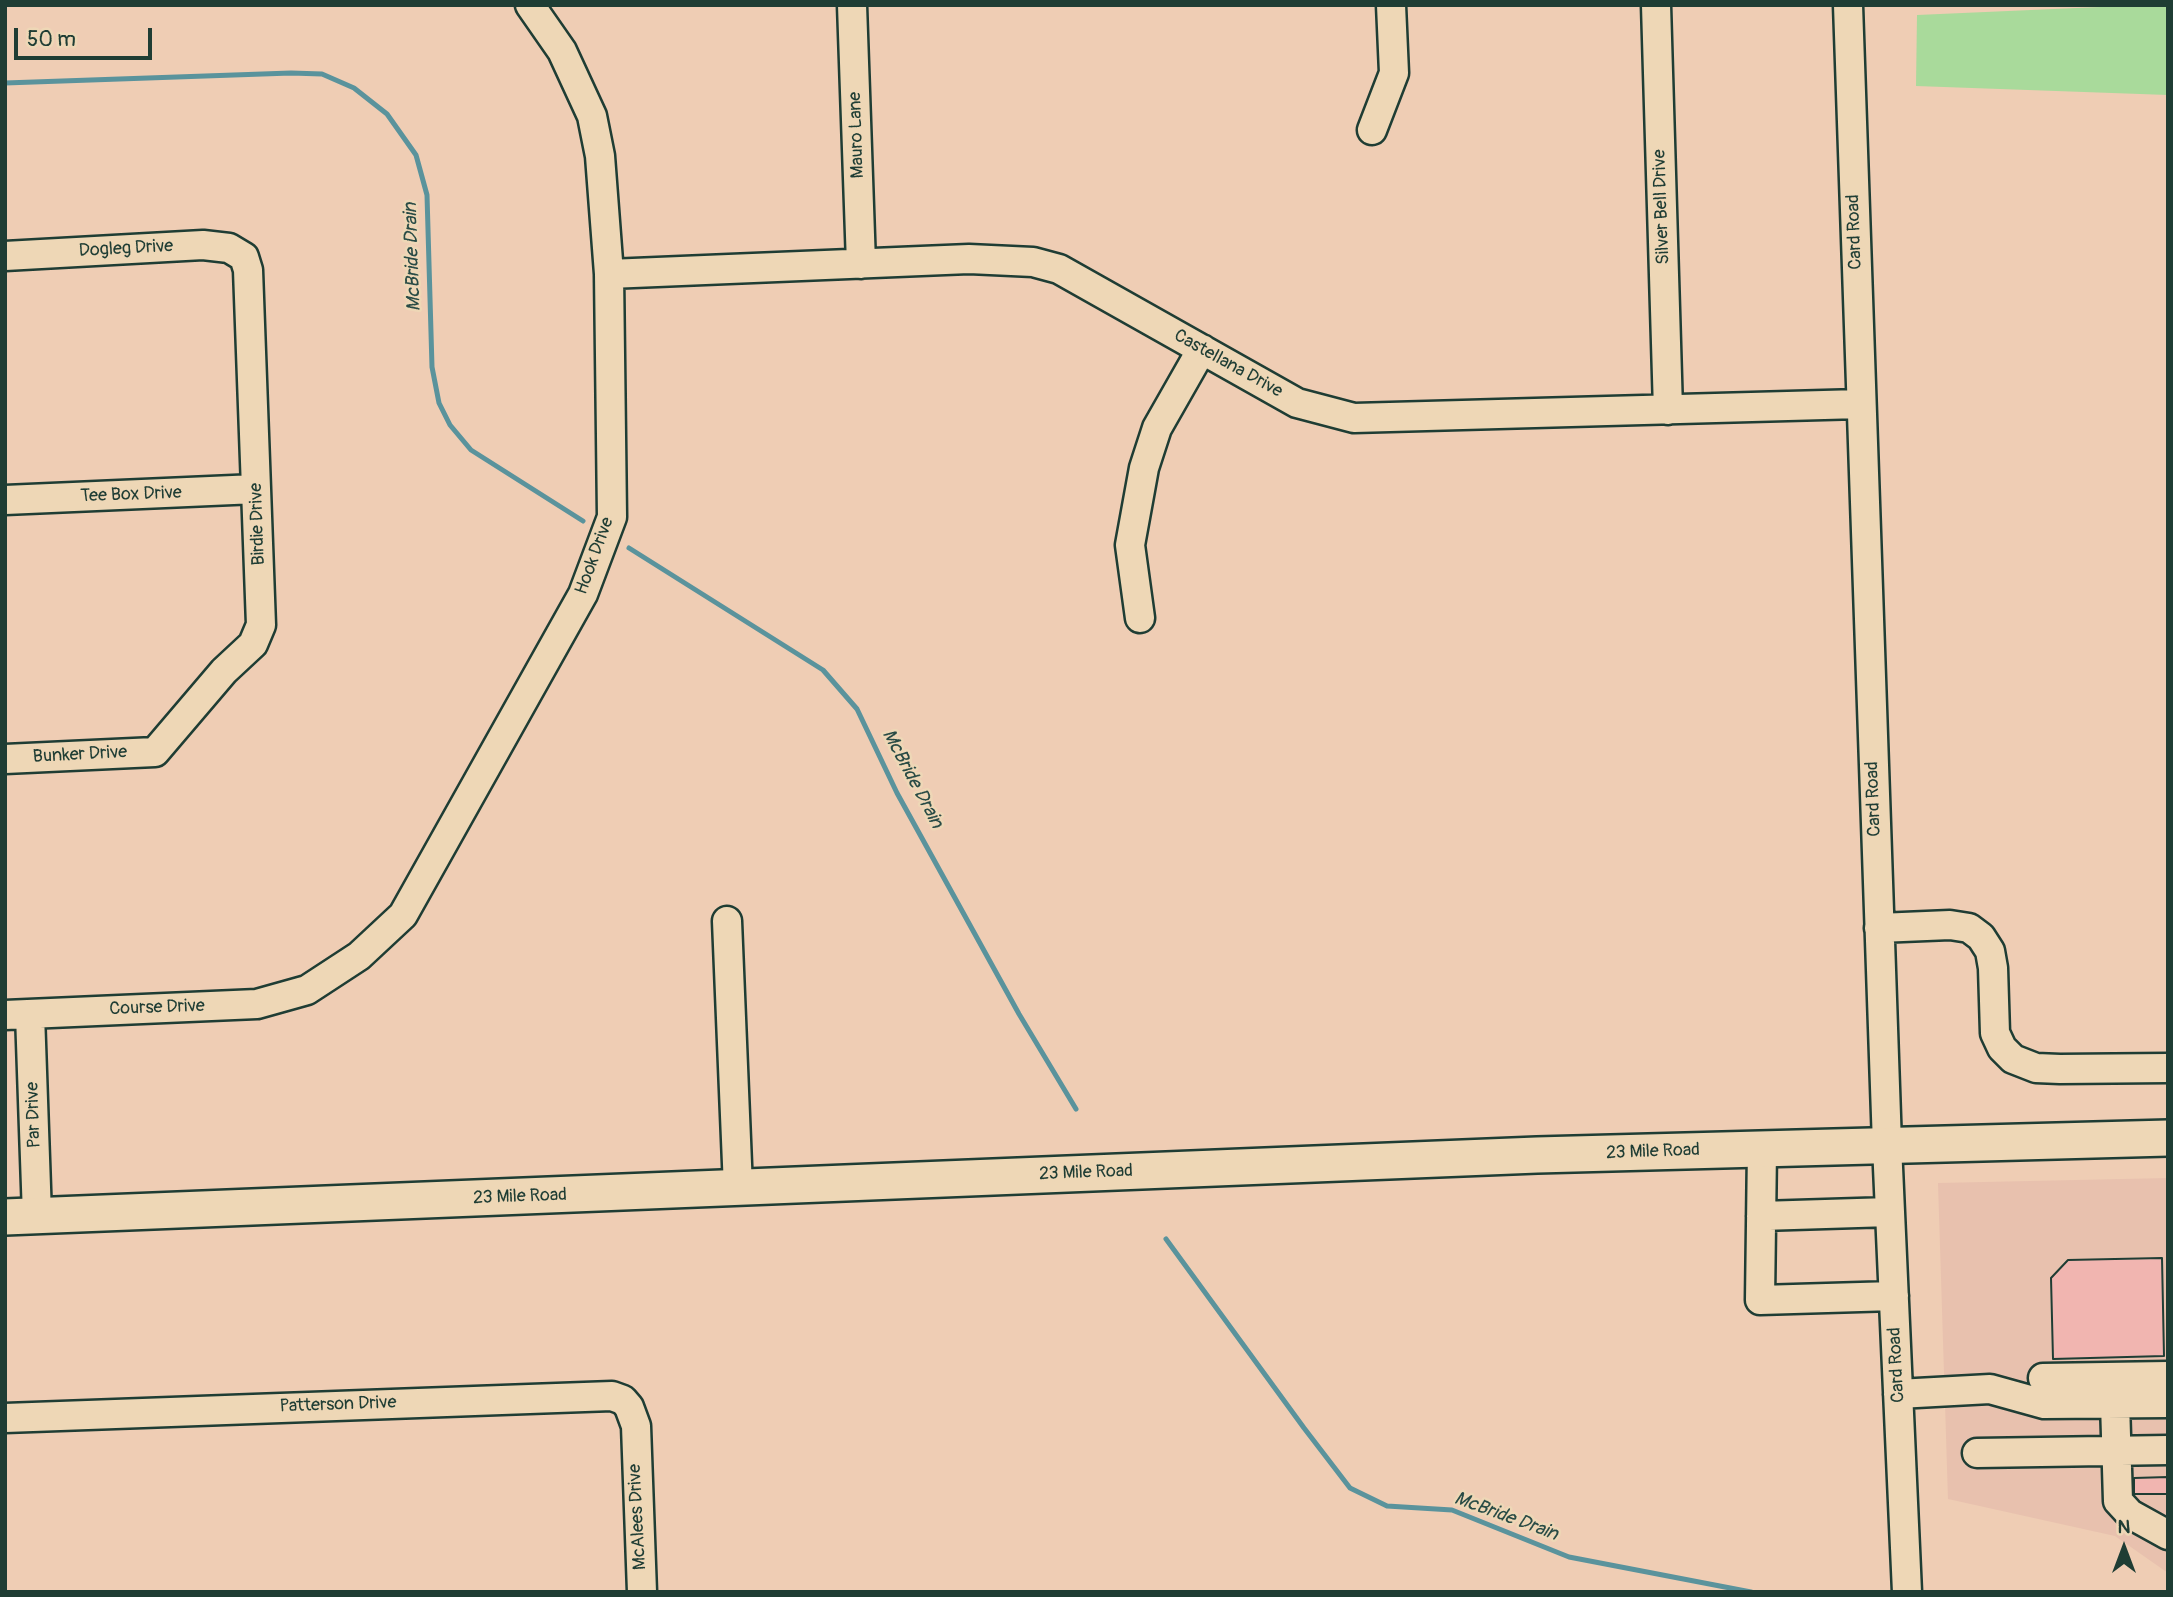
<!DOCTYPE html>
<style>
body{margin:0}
#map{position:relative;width:2173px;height:1597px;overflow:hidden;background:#efcdb4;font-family:Pangolin,sans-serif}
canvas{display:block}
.frame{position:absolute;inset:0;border:7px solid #1f3d34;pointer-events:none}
.north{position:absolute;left:2089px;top:1513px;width:70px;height:70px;-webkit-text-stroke:5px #eed7b6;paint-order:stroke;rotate:0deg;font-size:19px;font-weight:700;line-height:28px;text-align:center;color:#1f3d34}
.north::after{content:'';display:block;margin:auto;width:24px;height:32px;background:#1f3d34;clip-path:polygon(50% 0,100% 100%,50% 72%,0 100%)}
.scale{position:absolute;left:14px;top:28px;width:138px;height:32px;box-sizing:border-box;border:4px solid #1f3d34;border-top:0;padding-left:9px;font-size:21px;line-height:24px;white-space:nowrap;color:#1f3d34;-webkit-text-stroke:5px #eed7b6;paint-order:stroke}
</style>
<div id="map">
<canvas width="2173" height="1597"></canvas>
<div class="frame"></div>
<div class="north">N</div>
<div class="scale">50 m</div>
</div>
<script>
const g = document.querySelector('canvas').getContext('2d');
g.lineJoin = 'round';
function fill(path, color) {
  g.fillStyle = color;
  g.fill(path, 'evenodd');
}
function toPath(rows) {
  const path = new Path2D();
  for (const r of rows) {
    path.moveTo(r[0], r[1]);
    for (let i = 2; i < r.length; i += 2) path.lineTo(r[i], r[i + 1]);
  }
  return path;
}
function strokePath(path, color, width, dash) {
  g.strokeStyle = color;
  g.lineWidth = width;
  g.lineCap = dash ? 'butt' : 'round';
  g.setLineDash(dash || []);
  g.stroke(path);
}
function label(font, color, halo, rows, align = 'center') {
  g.font = font + ' Pangolin,sans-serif';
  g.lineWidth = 5;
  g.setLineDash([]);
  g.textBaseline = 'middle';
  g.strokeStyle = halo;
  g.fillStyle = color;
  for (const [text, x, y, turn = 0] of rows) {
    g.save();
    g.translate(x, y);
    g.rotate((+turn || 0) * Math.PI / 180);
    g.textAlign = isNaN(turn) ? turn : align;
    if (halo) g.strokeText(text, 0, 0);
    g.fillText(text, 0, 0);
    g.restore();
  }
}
fill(toPath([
 [2168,1178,2168,1573,2115,1536,1948,1499,1938,1183]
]), '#e8c1ae');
fill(toPath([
 [2145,5,2168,5,2168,95,1916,86,1917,15]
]), '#a9da9b');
strokePath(toPath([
 [5,83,291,73,322,74,354,88,387,114,416,155,427,195,432,367,439,403,450,425,471,450,583,521],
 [629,548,823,670,857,709,897,793,1019,1014,1076,1109],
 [1166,1239,1304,1428,1350,1488,1387,1506,1452,1510,1569,1557,1751,1592]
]), '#5a939c', 5);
const building = toPath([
 [2162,1258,2164,1356,2053,1359,2051,1278,2068,1260,2162,1258],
 [2168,1477,2168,1494,2134,1494,2134,1478,2168,1477]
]);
fill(building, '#f1b5b0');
strokePath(building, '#1f3d34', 2);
const minor = toPath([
 [852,5,861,264],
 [1656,5,1668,410],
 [1848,5,1887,1145,1907,1592],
 [1372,130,1394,73,1391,5],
 [5,256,203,245,229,248,244,257,248,270,261,625,253,644,224,671,155,752,5,759],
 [609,274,969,259,1033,262,1059,269,1297,403,1354,418,1860,404],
 [5,500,256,489],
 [1140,618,1130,545,1144,468,1157,428,1202,349],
 [727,921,738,1188],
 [1879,928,1950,925,1969,928,1981,937,1990,951,1993,968,1995,1033,2002,1048,2013,1059,2036,1068,2060,1069,2168,1068],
 [30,1014,37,1216],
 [5,1015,257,1004,307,990,359,956,403,915,583,594,612,517,609,274,600,156,592,116,562,51,530,5],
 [1762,1149,1760,1300,1894,1296],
 [1761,1216,1890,1212],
 [2043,1378,2168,1376],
 [1898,1394,1990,1389,2044,1404,2168,1403],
 [2115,1403,2118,1501,2130,1514,2168,1535],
 [5,1418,612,1396,623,1400,629,1407,636,1426,642,1592],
 [1977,1453,2168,1450]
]);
const major = toPath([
 [5,1217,1537,1155,2168,1138]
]);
strokePath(minor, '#1f3d34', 33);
strokePath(major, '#1f3d34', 40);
strokePath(minor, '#eed7b6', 28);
strokePath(major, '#eed7b6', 35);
label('18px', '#1f3d34', '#eed7b6', [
 ["Mauro Lane",857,135,-92],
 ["Silver Bell Drive",1662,207,-92],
 ["Card Road",1855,232,-92],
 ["Dogleg Drive",126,249,-3],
 ["Castellana Drive",1228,364,29],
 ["Tee Box Drive",131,495,-2],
 ["Birdie Drive",258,524,-92],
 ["Hook Drive",595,556,-70],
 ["Bunker Drive",80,755,-3],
 ["Card Road",1874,799,-92],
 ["Course Drive",157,1008,-2],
 ["Par Drive",34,1115,-92],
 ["23 Mile Road",1653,1152,-2],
 ["23 Mile Road",1086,1173,-2],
 ["23 Mile Road",520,1197,-2],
 ["Card Road",1897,1365,-93],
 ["Patterson Drive",338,1405,-2],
 ["McAlees Drive",638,1517,-93]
]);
label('italic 19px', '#294b45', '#eed7b6', [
 ["McBride Drain",413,257,-92],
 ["McBride Drain",912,779,62],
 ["McBride Drain",1506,1517,20]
]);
</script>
